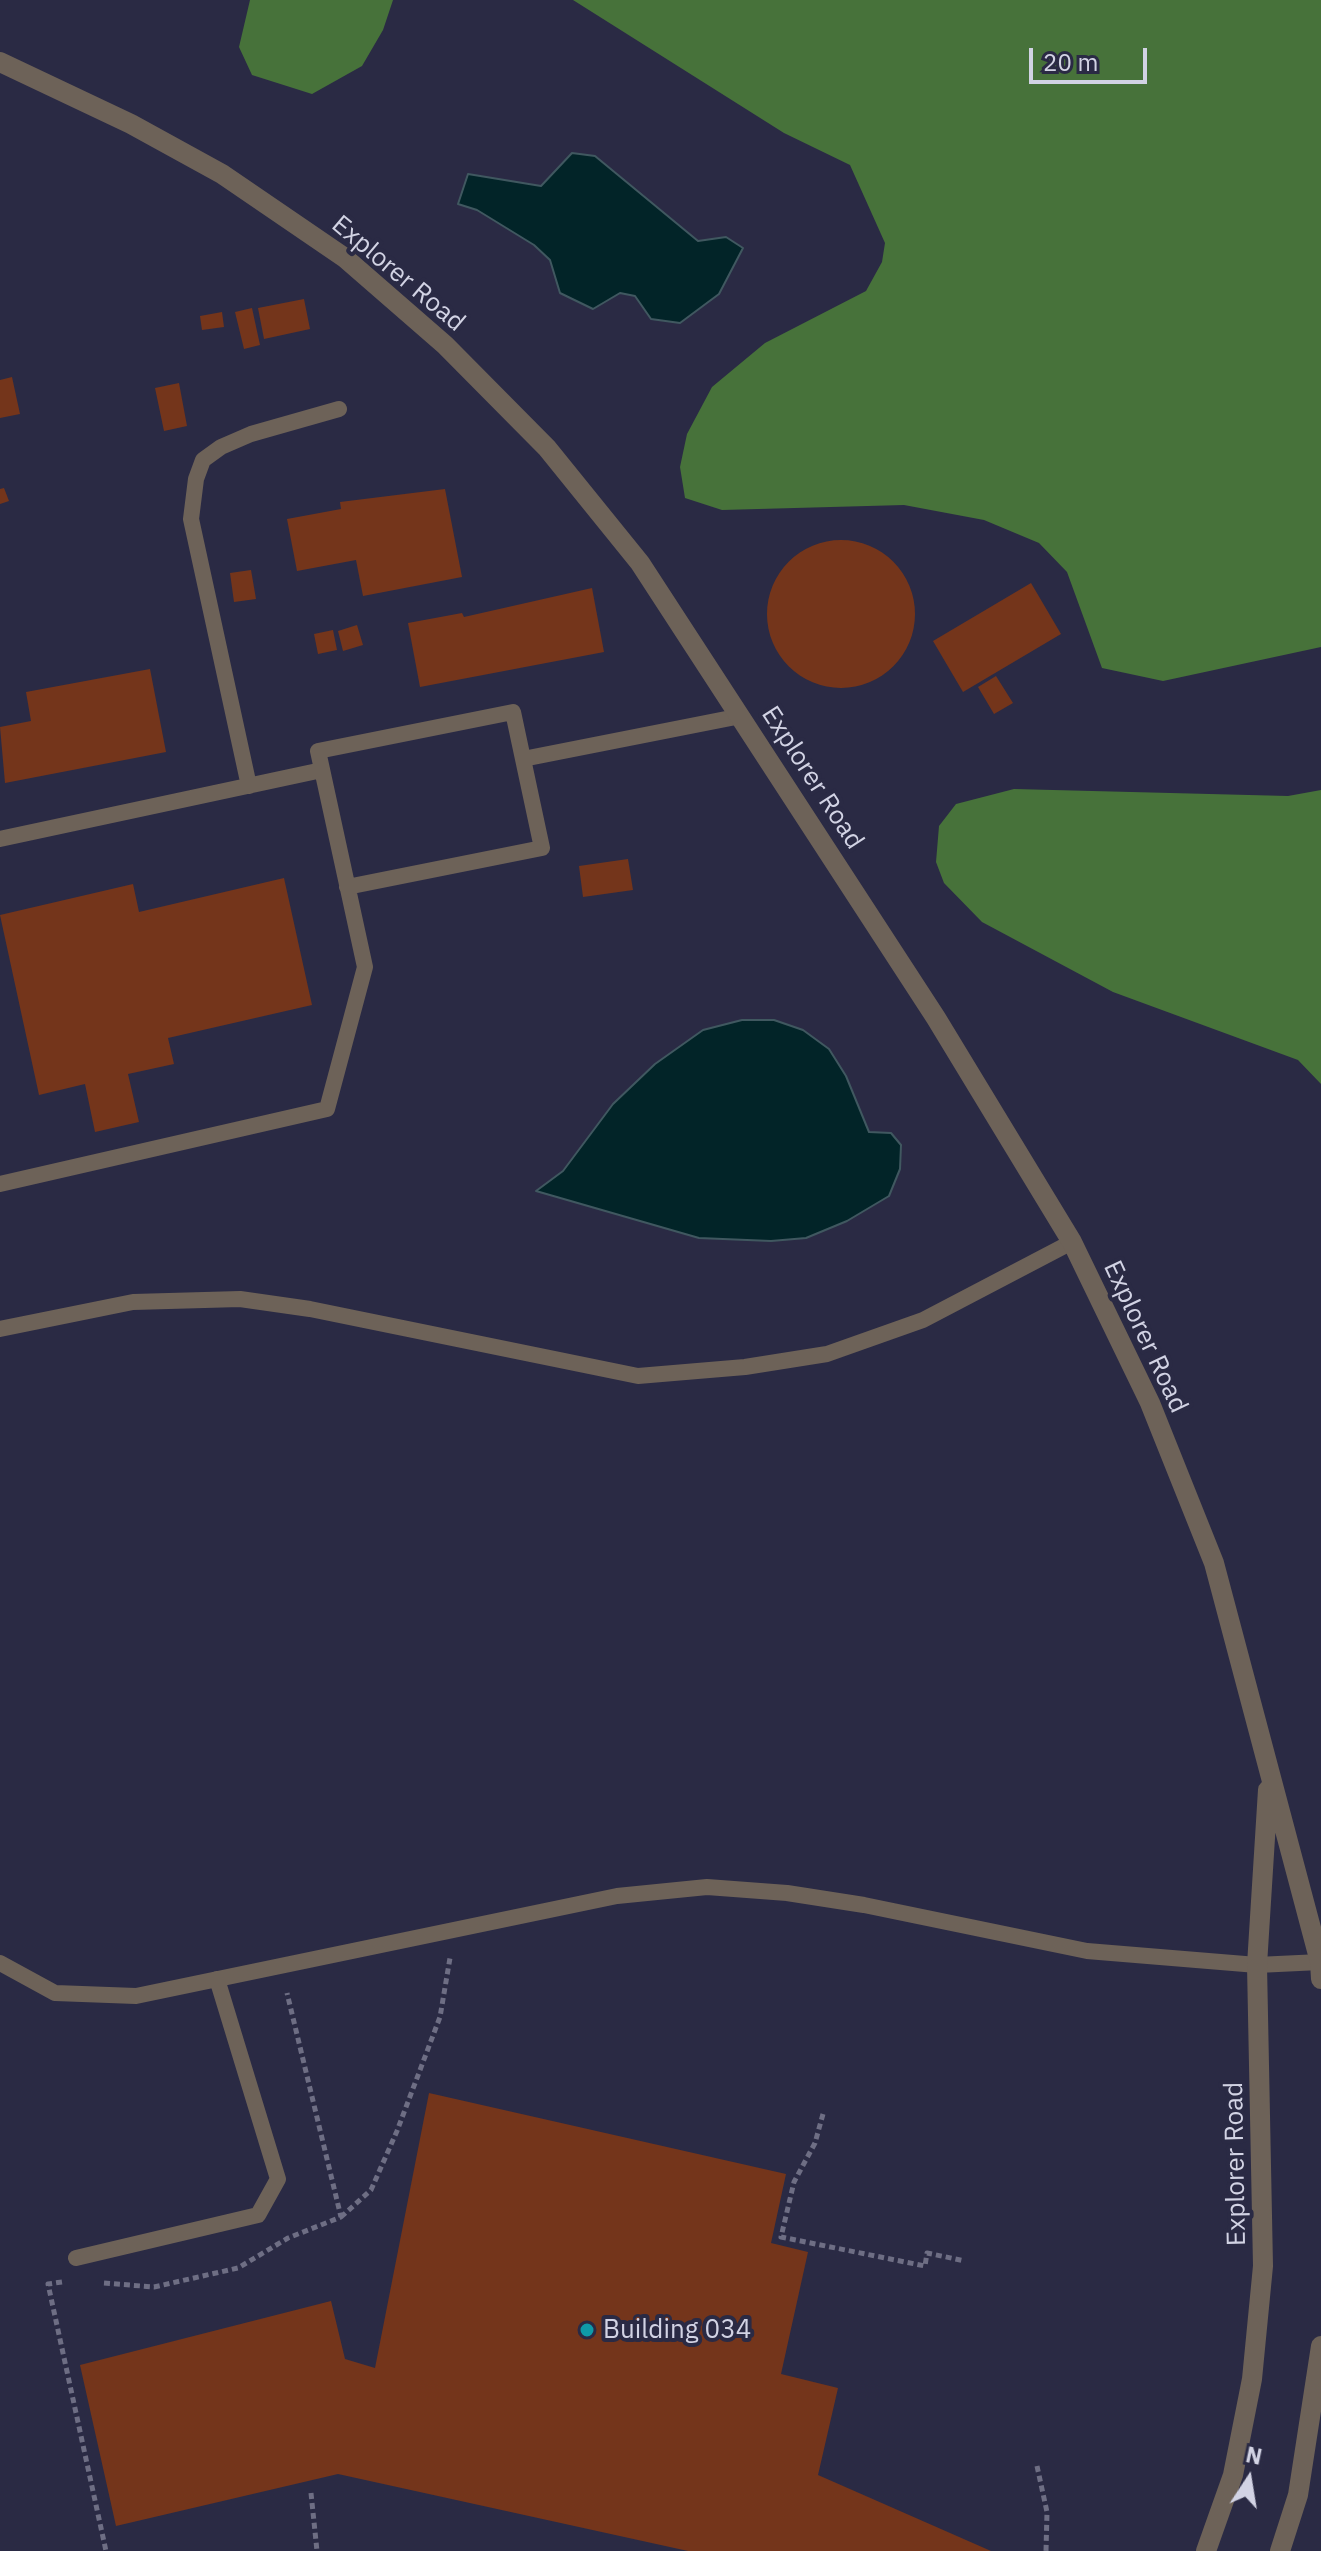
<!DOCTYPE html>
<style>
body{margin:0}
#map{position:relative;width:1321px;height:2551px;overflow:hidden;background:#2a2a44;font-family:"IBM Plex Sans",sans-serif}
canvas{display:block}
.north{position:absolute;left:1209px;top:2439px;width:80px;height:80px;-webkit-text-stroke:6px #2a2a44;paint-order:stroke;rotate:12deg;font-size:22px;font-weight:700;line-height:32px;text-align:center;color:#d2d3e4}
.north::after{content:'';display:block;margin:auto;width:28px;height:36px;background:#d2d3e4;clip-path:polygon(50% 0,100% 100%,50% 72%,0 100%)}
.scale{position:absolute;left:1029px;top:48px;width:118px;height:36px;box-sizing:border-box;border:4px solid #d2d3e4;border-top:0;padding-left:10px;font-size:24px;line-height:28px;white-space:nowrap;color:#d2d3e4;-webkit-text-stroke:6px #2a2a44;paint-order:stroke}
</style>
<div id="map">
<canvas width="1321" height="2551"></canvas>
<div class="north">N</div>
<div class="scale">20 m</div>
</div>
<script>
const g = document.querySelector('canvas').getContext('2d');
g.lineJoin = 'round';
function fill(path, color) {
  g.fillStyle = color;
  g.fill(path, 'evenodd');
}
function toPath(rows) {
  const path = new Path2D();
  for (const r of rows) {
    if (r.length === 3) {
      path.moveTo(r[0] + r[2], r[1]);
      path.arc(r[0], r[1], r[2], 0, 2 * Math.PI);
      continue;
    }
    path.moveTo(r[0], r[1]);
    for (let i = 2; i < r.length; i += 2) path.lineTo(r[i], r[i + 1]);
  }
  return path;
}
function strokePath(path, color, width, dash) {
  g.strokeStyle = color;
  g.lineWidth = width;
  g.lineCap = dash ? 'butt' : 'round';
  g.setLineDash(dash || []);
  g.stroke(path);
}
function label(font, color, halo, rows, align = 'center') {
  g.font = font + ' "IBM Plex Sans",sans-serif';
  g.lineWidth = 8;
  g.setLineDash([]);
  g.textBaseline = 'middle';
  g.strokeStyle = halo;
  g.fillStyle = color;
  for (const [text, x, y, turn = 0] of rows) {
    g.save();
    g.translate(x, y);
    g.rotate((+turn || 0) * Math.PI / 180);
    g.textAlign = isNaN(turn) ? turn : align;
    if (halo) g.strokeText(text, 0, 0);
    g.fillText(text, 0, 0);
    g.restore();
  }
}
fill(toPath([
 [250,0,393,0,383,30,362,66,312,94,252,75,239,47],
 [573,0,1321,0,1321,647,1163,681,1102,668,1067,572,1039,543,984,520,904,505,722,510,685,498,680,467,687,434,712,387,765,343,866,291,882,262,885,243,850,165,784,133],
 [1014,789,1288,796,1321,790,1321,1084,1298,1060,1113,992,982,922,944,883,936,862,939,826,956,804]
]), '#47723a');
const water = toPath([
 [572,153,595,156,698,241,726,237,743,248,719,294,680,323,651,319,635,296,620,293,593,309,560,293,550,260,534,245,477,210,458,204,468,174,541,186,572,153],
 [742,1020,774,1020,803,1030,829,1049,846,1076,869,1132,891,1133,901,1145,900,1169,889,1196,847,1221,806,1238,771,1241,699,1238,536,1191,563,1171,613,1104,655,1064,703,1030,742,1020]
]);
fill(water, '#022428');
strokePath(water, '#405860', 2);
fill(toPath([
 [304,299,310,329,264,339,258,308],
 [252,308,260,345,244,349,235,312],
 [222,312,224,327,202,330,200,316],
 [12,377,20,414,0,418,0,380],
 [179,383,187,426,164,431,155,388],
 [4,488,9,501,0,504,0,489],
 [445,489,462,577,363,596,356,560,297,571,287,519,341,509,340,502],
 [841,614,74],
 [251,570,256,599,234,602,230,573],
 [1031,583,1061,634,963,692,933,641],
 [592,588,604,652,420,687,408,623,462,613,464,617],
 [357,625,363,645,343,651,338,631],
 [333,630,337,650,318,654,314,634],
 [150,669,166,752,5,783,0,727,31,721,26,692],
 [996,676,1013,703,994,714,978,687],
 [628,859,633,890,583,897,579,866],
 [284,878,312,1005,168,1038,174,1064,128,1074,139,1122,95,1132,85,1084,39,1095,0,915,133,884,139,912],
 [429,2093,786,2174,771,2243,808,2252,781,2374,838,2388,818,2475,991,2551,688,2551,338,2474,116,2526,80,2365,331,2301,345,2359,375,2368]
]), '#74351b');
strokePath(toPath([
 [823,2114,815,2143,794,2182,781,2237,925,2266,927,2253,965,2261],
 [341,2217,371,2190,397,2131,440,2017,450,1958],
 [62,2282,48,2284,106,2551],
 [104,2283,154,2287,238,2268,288,2238,341,2217,287,1993],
 [1037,2466,1047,2512,1046,2551],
 [311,2493,317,2551]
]), '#6e6e84', 5, [6, 4]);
strokePath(toPath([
 [249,786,191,519,196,479,203,460,221,447,251,434,339,409],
 [0,839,322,770],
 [347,887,542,848,523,759,741,716],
 [0,1184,327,1109,365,967,318,751,513,712,523,759],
 [0,1329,133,1302,240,1299,310,1309,638,1376,745,1367,827,1354,923,1320,1072,1242],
 [0,1963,55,1993,136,1996,617,1896,707,1887,787,1893,864,1905,1087,1951,1257,1965,1320,1962],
 [76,2258,258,2215,278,2179,217,1979]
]), '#6d6258', 16);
strokePath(toPath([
 [0,62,131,124,222,174,345,258,445,345,547,448,640,563,936,1018,1072,1242,1150,1403,1214,1563,1320,1962,1321,1979],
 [1206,2551,1233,2475,1252,2379,1263,2266,1257,1965,1268,1790],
 [1280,2551,1298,2495,1321,2346]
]), '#6d6258', 20);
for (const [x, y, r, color] of [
 [587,2330,8,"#0f9aa8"]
]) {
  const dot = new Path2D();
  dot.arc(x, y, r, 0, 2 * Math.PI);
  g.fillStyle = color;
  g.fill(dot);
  strokePath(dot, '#2a2a44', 3);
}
label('26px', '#d2d3e4', '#2a2a44', [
 ["Explorer Road",398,274,40],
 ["Explorer Road",812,778,57],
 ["Explorer Road",1145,1337,65],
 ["Explorer Road",1236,2164,-91]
]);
label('26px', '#d2d3e4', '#2a2a44', [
 ["Building 034",603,2330]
], 'left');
</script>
